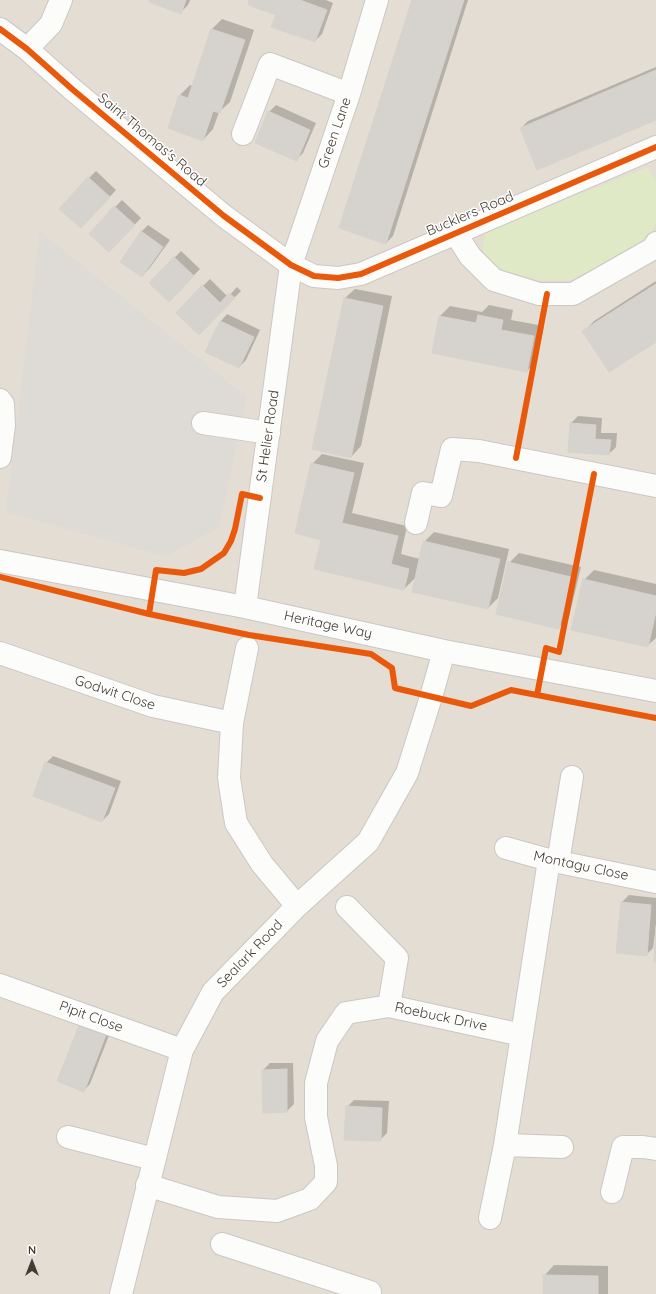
<!DOCTYPE html>
<style>
body{margin:0}
#map{position:relative;width:656px;height:1294px;overflow:hidden;background:#eeebe6;font-family:Quicksand,sans-serif}
canvas{display:block}
.north{position:absolute;left:12px;top:1242px;width:40px;height:40px;-webkit-text-stroke:3px #fff;paint-order:stroke;rotate:0deg;font-size:11px;font-weight:700;line-height:16px;text-align:center;color:#443c33}
.north::after{content:'';display:block;margin:auto;width:14px;height:18px;background:#443c33;clip-path:polygon(50% 0,100% 100%,50% 72%,0 100%)}
</style>
<div id="map">
<canvas width="656" height="1294"></canvas>
<div class="north">N</div>
</div>
<script>
const g = document.querySelector('canvas').getContext('2d');
g.lineJoin = 'round';
function fill(path, color) {
  g.fillStyle = color;
  g.fill(path, 'evenodd');
}
function toPath(rows) {
  const path = new Path2D();
  for (const r of rows) {
    path.moveTo(r[0], r[1]);
    for (let i = 2; i < r.length; i += 2) path.lineTo(r[i], r[i + 1]);
  }
  return path;
}
function strokePath(path, color, width, dash) {
  g.strokeStyle = color;
  g.lineWidth = width;
  g.lineCap = dash ? 'butt' : 'round';
  g.setLineDash(dash || []);
  g.stroke(path);
}
function label(font, color, halo, rows, align = 'center') {
  g.font = font + ' Quicksand,sans-serif';
  g.lineWidth = 3;
  g.setLineDash([]);
  g.textBaseline = 'middle';
  g.strokeStyle = halo;
  g.fillStyle = color;
  for (const [text, x, y, turn = 0] of rows) {
    g.save();
    g.translate(x, y);
    g.rotate((+turn || 0) * Math.PI / 180);
    g.textAlign = isNaN(turn) ? turn : align;
    if (halo) g.strokeText(text, 0, 0);
    g.fillText(text, 0, 0);
    g.restore();
  }
}
fill(toPath([
 [0,0,656,0,656,1294,0,1294]
]), '#e3ddd3');
fill(toPath([
 [648,167,656,182,656,223,648,242,571,280,541,280,501,271,482,254,485,232]
]), '#dfe9c5');
fill(toPath([
 [40,232,247,397,219,527,166,556,6,512]
]), '#dedad6');
fill(toPath([
 [150,0,190,0,188,5,181,12],
 [251,0,326,0,333,3,322,34,315,41,277,14],
 [413,0,468,0,393,236,386,243],
 [222,19,254,30,230,102,219,112,213,129,203,140,169,128,180,95,190,85,193,86,212,29],
 [656,67,656,119,521,128,528,121],
 [276,105,316,123,303,153,296,160,269,112],
 [96,171,116,190,88,220,89,178],
 [122,200,141,218,116,244,115,207],
 [148,225,170,240,149,269,142,276,141,232],
 [181,251,200,269,169,301,150,283],
 [210,279,228,297,237,287,241,291,199,333,177,312],
 [656,281,656,341,584,331,594,321],
 [355,289,392,296,361,446,351,457,344,299],
 [489,305,513,310,511,320,544,326,537,360,527,371,433,352,440,316,450,306,482,312],
 [227,314,260,330,246,360,239,367,221,321],
 [578,416,602,418,601,433,617,433,616,447,609,454,571,423],
 [322,454,364,463,352,513,407,526,401,554,420,559,424,542,434,532,509,549,498,598,488,608,416,577,404,589,322,539,312,464],
 [519,553,581,567,569,617,559,627,509,563],
 [594,570,656,584,656,638,647,646,584,580],
 [53,756,121,781,109,814,102,821,46,763],
 [629,895,656,898,656,926,653,948,646,955,622,902],
 [115,1020,90,1084,83,1091,58,1081],
 [270,1063,293,1063,294,1104,287,1111,264,1112,263,1070],
 [354,1100,389,1101,387,1133,380,1140,347,1107],
 [554,1265,608,1266,608,1294,544,1294,544,1276]
]), '#0003');
const building = toPath([
 [149,0,186,0,181,14,149,2,149,0],
 [249,0,300,0,327,10,315,42,271,27,276,15,248,5,249,0],
 [412,0,464,0,386,244,339,228,412,0],
 [211,29,245,40,220,113,213,111,203,141,168,128,179,95,188,98,211,29],
 [656,70,656,120,537,170,520,128,656,70],
 [268,111,310,130,297,161,255,143,268,111],
 [88,177,110,197,81,228,59,209,88,177],
 [114,206,135,225,109,252,89,234,114,206],
 [141,231,163,247,142,277,120,262,141,231],
 [174,257,194,276,169,302,149,283,174,257],
 [656,284,656,342,609,372,582,331,656,284],
 [202,285,220,303,229,293,235,298,199,335,176,313,202,285],
 [344,298,383,306,351,458,312,449,344,298],
 [478,315,503,320,501,330,534,336,527,372,432,353,439,316,476,323,478,315],
 [220,321,254,337,239,368,205,352,220,321],
 [570,423,596,425,595,439,611,440,609,455,568,452,570,423],
 [311,463,354,473,342,523,398,536,391,564,409,569,404,590,314,569,321,540,295,533,311,463],
 [423,541,500,559,488,609,412,592,423,541],
 [508,562,571,577,559,629,496,614,508,562],
 [583,579,656,596,656,612,648,647,571,630,583,579],
 [45,762,115,788,102,822,33,796,45,762],
 [621,902,651,905,647,956,616,953,621,902],
 [656,926,656,962,654,962,656,926],
 [83,1016,109,1027,84,1092,57,1081,83,1016],
 [287,1069,287,1112,263,1113,262,1070,287,1069],
 [346,1106,382,1108,381,1141,344,1140,346,1106],
 [543,1275,598,1276,598,1294,543,1294,543,1275]
]);
fill(building, '#d6d2cd');
strokePath(building, '#d7d2cc', 1);
const minor = toPath([
 [0,29,27,49,72,89,224,216,291,265,314,276,338,278,361,274,656,147],
 [27,49,51,24,61,0],
 [243,134,270,64,349,94],
 [456,234,470,256,494,280,539,294,573,294,654,248,656,243],
 [0,400,3,404,4,425,0,457],
 [203,423,269,433],
 [416,523,423,493,441,496,452,449,479,451,656,486],
 [0,561,245,607,444,651,656,691],
 [245,607,291,265,349,94,377,0],
 [0,653,153,706,232,723,229,778,236,823,262,864,297,906],
 [232,723,247,648],
 [506,848,549,860,656,882],
 [558,862,572,777],
 [347,907,397,958,389,1006],
 [0,985,182,1050],
 [68,1137,154,1159],
 [505,1145,562,1147],
 [147,1185,218,1207,277,1211,310,1199,326,1182,326,1166,316,1117,316,1083,327,1041,346,1013,389,1006,522,1035],
 [612,1192,623,1147,643,1147,656,1149],
 [490,1218,505,1145,549,860],
 [222,1244,370,1292,369,1294],
 [121,1294,182,1050,213,992,297,906,368,842,407,773,431,697,444,651]
]);
strokePath(minor, '#cbc7c3', 24);
strokePath(minor, '#fcfcfb', 22);
strokePath(toPath([
 [0,29,27,49,72,89,224,216,291,265,314,276,338,278,361,274,656,147],
 [516,458,547,294],
 [0,577,149,614,249,635,371,654,392,668,395,688,471,706,511,690,656,718],
 [149,614,156,570,184,573,201,569,224,553,231,541,235,529,242,494,260,498],
 [537,695,546,648,559,652,594,474]
]), '#e8590c', 6);
label('14px', '#443c33', '#fff', [
 ["Green Lane",335,133,-71],
 ["Saint Thomas's Road",152,140,40],
 ["Bucklers Road",470,214,-23],
 ["St Helier Road",268,436,-82],
 ["Heritage Way",328,625,12],
 ["Godwit Close",115,693,18],
 ["Montagu Close",581,866,12],
 ["Sealark Road",250,954,-46],
 ["Pipit Close",91,1017,20],
 ["Roebuck Drive",441,1017,12]
]);
</script>
